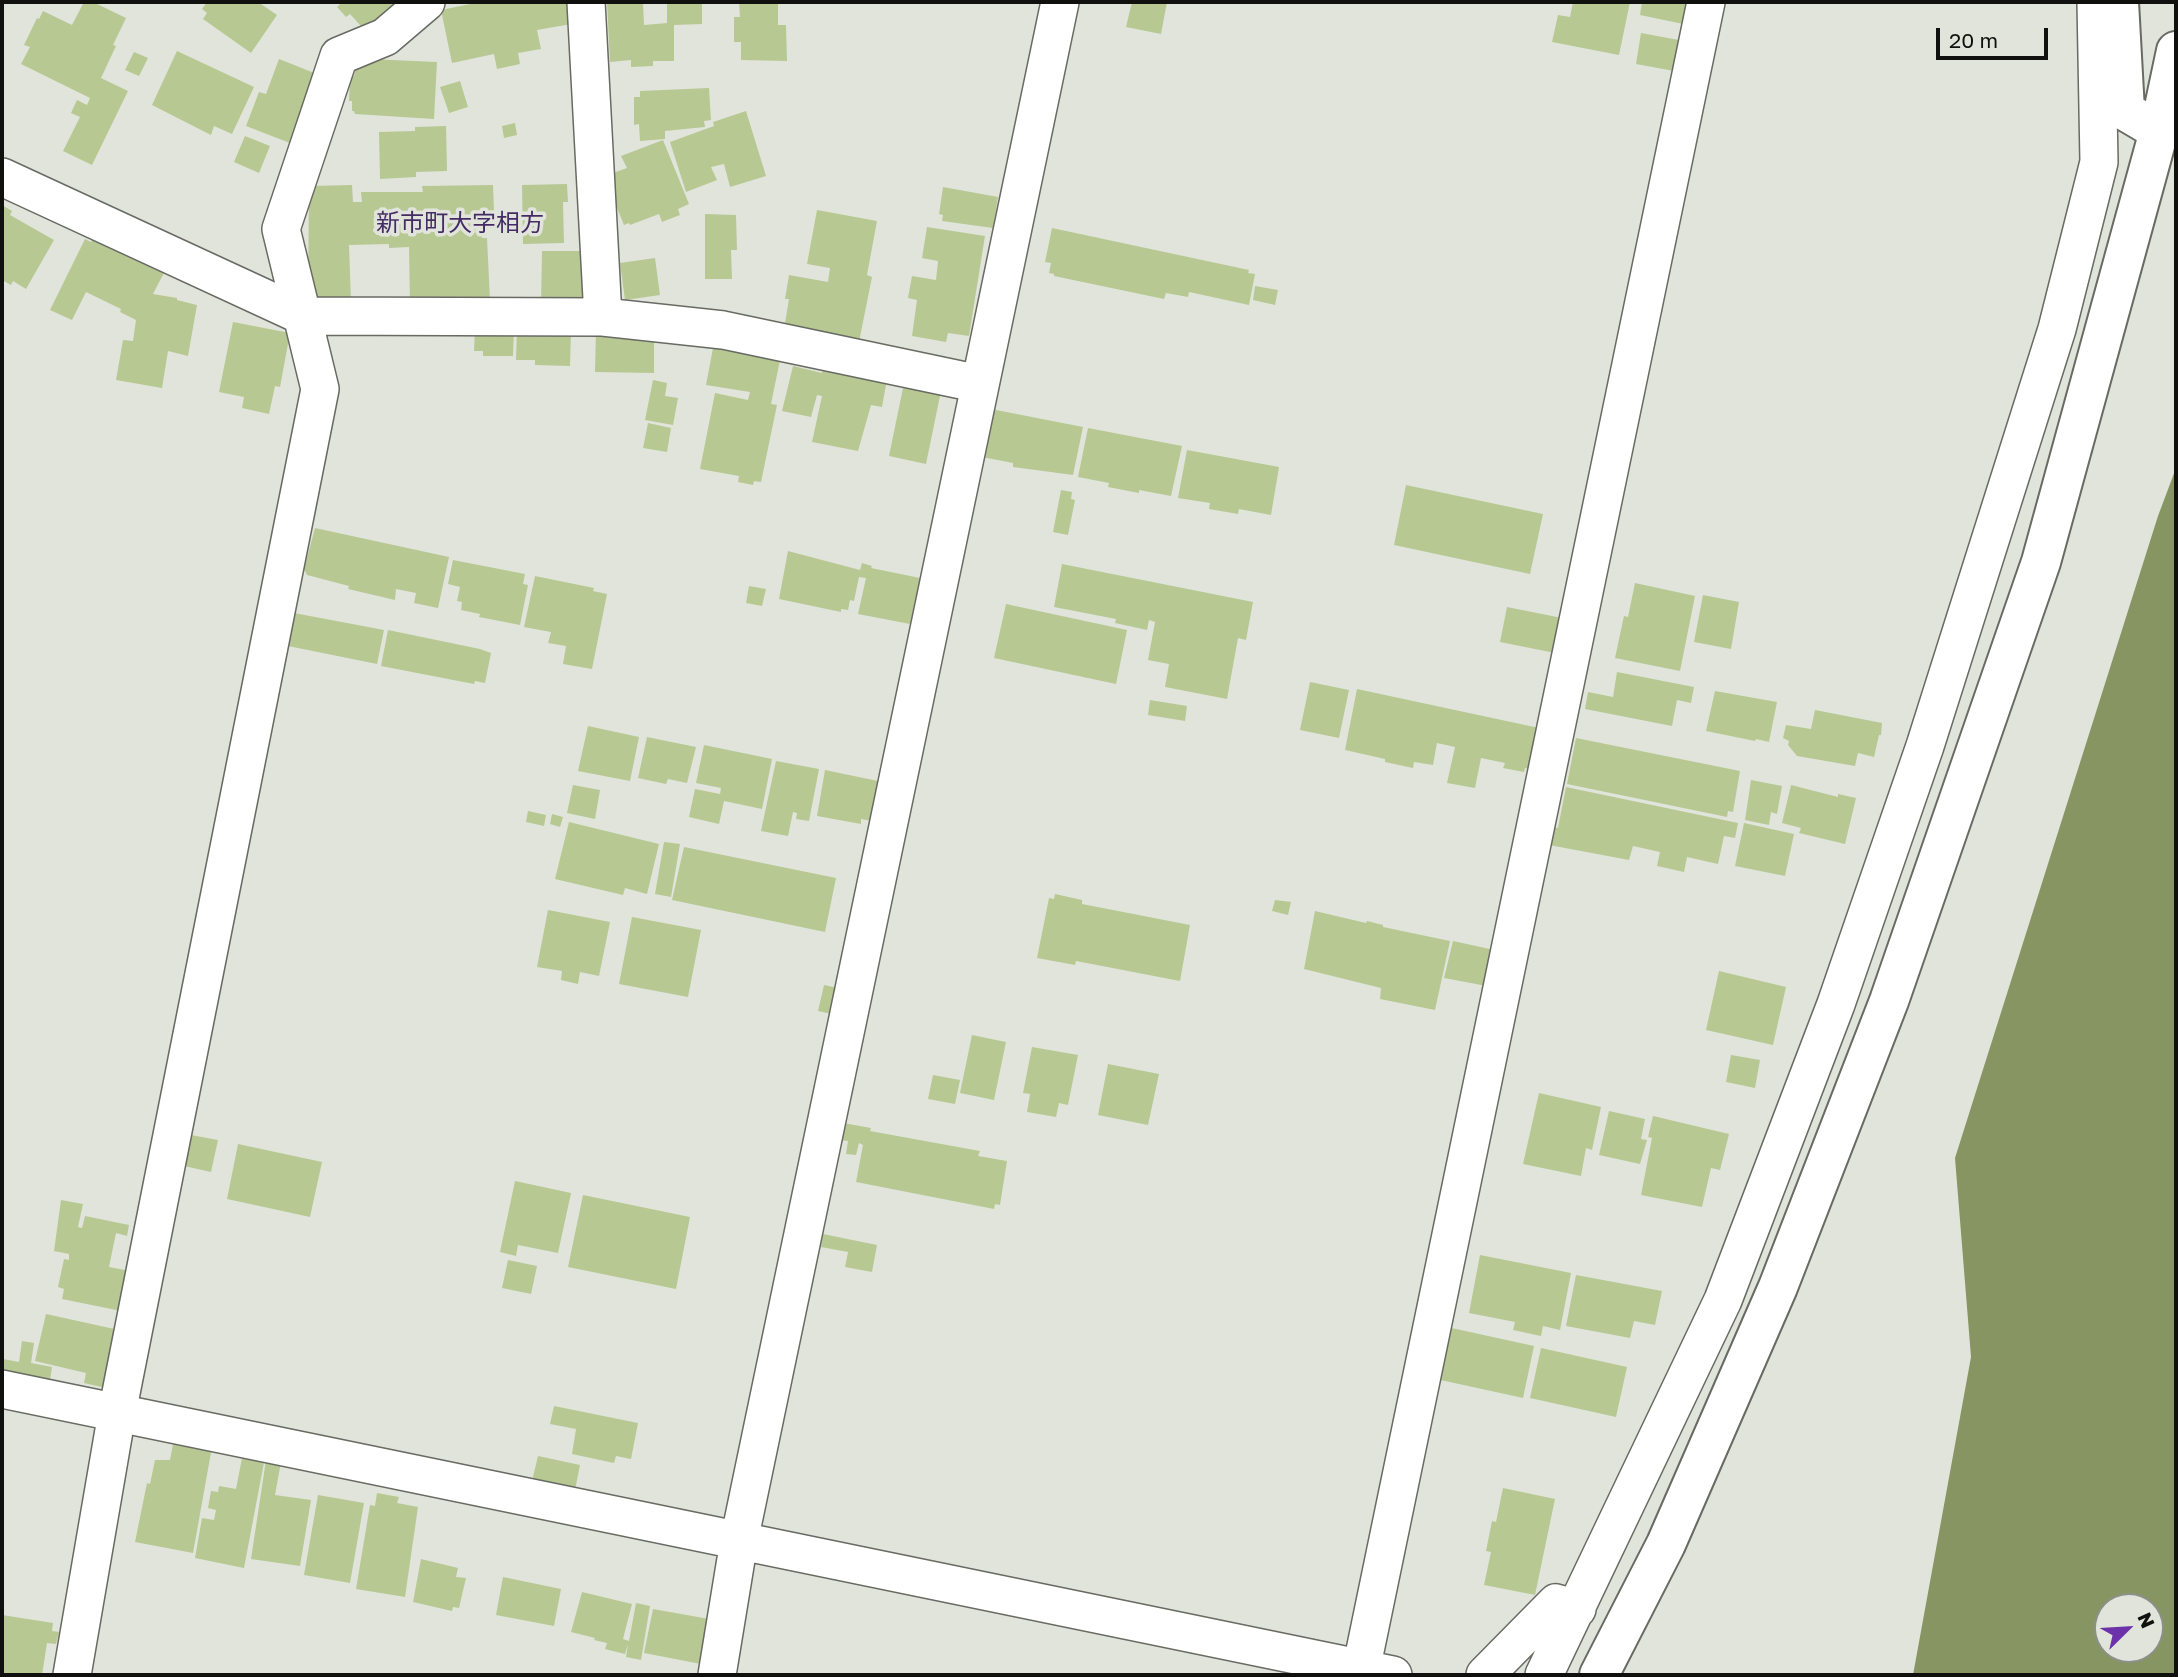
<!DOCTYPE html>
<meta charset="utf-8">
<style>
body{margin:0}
#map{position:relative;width:2178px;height:1677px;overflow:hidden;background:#e1e4db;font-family:"Golos Text",sans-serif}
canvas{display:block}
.frame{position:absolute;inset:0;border:4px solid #10110e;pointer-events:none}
.north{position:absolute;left:2094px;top:1593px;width:70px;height:70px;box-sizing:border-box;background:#e1e4db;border:2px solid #8d9089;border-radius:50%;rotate:66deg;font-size:19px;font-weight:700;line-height:28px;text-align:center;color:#10110e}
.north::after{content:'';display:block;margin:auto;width:24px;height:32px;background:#6b32a9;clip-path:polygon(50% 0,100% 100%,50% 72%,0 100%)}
.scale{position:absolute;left:1936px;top:28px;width:112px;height:32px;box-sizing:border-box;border:4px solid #10110e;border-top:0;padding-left:9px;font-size:21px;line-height:24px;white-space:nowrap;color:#10110e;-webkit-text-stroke:5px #e1e4db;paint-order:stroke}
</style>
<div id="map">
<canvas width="2178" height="1677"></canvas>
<div class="frame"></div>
<div class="north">N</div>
<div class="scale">20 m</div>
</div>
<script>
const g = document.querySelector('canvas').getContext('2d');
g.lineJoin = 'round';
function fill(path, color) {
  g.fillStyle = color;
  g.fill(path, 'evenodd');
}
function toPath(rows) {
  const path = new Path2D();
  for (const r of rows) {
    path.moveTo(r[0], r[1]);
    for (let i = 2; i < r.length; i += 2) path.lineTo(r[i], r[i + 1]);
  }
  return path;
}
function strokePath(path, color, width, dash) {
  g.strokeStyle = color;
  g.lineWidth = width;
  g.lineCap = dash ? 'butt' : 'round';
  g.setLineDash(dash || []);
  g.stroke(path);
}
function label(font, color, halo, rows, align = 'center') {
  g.font = font + ' "Golos Text","Noto Sans JP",sans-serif';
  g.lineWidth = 7;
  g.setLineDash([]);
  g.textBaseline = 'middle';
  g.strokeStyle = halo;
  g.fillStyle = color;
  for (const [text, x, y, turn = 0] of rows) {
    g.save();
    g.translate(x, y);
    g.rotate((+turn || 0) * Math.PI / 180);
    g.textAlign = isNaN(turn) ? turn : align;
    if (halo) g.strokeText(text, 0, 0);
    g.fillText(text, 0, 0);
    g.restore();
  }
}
fill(toPath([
 [2176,468,2176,1675,1913,1675,1971,1357,1955,1158,2158,516],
 [2108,1607,2150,1607,2150,1649,2108,1649]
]), '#869562');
fill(toPath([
 [84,2,93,2,126,18,113,45,116,46,101,78,128,91,92,165,63,151,80,117,71,113,77,100,87,105,90,98,21,64,30,47,24,45,37,18,39,19,43,11,72,25],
 [207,2,258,2,277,15,251,53,203,19,207,13,202,9],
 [337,2,401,2,370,36,350,14,346,17,337,7,340,4],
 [480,2,574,2,577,23,537,30,541,49,518,53,520,64,497,69,494,54,452,63,441,10],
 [607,2,643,2,644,25,667,23,667,2,702,2,702,24,674,25,674,61,653,61,653,66,631,67,631,60,610,62],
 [739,2,778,2,778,25,786,25,787,61,741,60,741,42,734,42,734,17,740,17],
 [1132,2,1167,2,1161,34,1126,27],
 [1573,2,1630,2,1619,55,1552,42,1558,15,1570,17],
 [1642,2,1693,2,1688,25,1640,15],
 [1641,33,1679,40,1674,71,1636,64],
 [177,51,254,87,232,134,214,126,211,135,152,105],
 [134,52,148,58,139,76,125,70],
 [279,59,327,78,295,145,246,126,259,92,266,94],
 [370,59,437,62,434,119,355,114,354,111,352,111,352,101,349,101,350,76,354,76,357,61],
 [460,81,468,107,449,113,440,87],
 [709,88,711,120,704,121,705,127,665,131,665,139,640,141,639,124,634,125,634,97,640,97,640,91],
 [746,111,766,176,730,187,724,164,711,167,717,180,686,192,670,142,714,126,713,122],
 [515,123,517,135,504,138,502,126],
 [446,126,447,171,416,172,416,177,380,179,379,132,415,131,415,127],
 [245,136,270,146,259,173,234,162],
 [663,140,689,204,678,209,680,215,662,222,659,214,630,225,629,223,624,225,611,193,616,191,610,174,627,168,621,156],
 [567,184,568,202,563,202,564,243,523,244,522,185],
 [352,185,353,202,362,202,361,192,423,192,422,186,493,185,494,212,477,212,477,229,482,230,482,238,487,238,490,300,410,304,409,247,389,248,389,244,349,245,351,302,308,302,309,186],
 [943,187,998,197,993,228,942,221,943,215,939,214],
 [2,205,12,211,10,215,54,240,26,289,13,281,11,285,2,280],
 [817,210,877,221,867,275,872,277,859,342,784,329,789,299,785,299,789,275,828,282,830,268,807,264],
 [705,214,736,215,737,250,731,250,732,279,705,279],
 [927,227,985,236,969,336,948,333,946,342,912,336,917,300,908,298,912,276,936,280,938,261,922,258],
 [1052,228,1249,270,1248,273,1255,274,1249,305,1189,292,1188,297,1166,293,1164,299,1054,276,1054,274,1049,273,1051,263,1045,262],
 [95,232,167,267,153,294,177,298,177,300,197,305,188,356,168,351,162,388,116,380,123,340,133,341,136,320,120,312,121,309,86,292,72,320,50,310,85,239,91,242],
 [542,251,591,251,591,303,541,303],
 [655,258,660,295,625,300,620,263],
 [1255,286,1278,290,1275,305,1253,300],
 [233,322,290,333,280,387,275,386,269,414,242,408,244,397,219,392],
 [475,327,514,327,513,356,483,356,483,351,474,351],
 [517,328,571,330,570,366,535,365,535,360,516,360],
 [596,330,654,331,654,373,595,372],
 [713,348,780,360,771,404,777,405,761,482,754,481,753,485,738,482,739,476,700,469,715,393,748,400,750,392,706,385],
 [793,366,822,373,823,367,887,379,882,407,871,405,858,451,812,442,822,396,817,395,811,417,782,411],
 [653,380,667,383,665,396,678,398,673,425,645,420],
 [904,383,941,391,926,464,889,456],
 [991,409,1083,427,1073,475,1013,467,1013,463,982,457],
 [648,423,671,428,667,452,643,448],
 [1088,428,1182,446,1171,496,1139,490,1139,493,1108,487,1109,483,1078,477],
 [1187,450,1279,467,1271,515,1239,509,1238,514,1209,509,1210,503,1178,498],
 [1406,485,1543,514,1530,574,1394,545],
 [1061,490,1072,492,1071,499,1075,500,1068,535,1053,532],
 [315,528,449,557,438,608,414,603,416,593,396,589,395,600,348,589,349,586,307,575,304,569],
 [788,551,860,570,862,563,872,566,871,568,920,578,910,624,858,614,866,578,859,577,854,601,850,600,848,610,841,609,841,612,779,599],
 [453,560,525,574,523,584,528,585,520,625,479,617,480,614,461,610,462,602,457,601,460,587,448,584],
 [1062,564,1253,602,1246,640,1238,638,1227,699,1165,687,1169,664,1148,660,1155,622,1149,620,1147,630,1115,623,1116,619,1054,607],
 [535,576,594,588,593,591,607,594,592,669,563,664,566,646,548,643,551,632,524,627],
 [1635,583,1695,596,1680,671,1615,658,1624,616,1628,617],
 [749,586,766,589,762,606,746,603],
 [1703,595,1739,602,1731,649,1694,642],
 [1006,604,1127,630,1116,684,994,658],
 [1507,607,1562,618,1555,653,1500,642],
 [294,613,384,630,377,664,288,646],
 [388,630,480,649,491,653,485,683,475,681,474,684,381,666],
 [1617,672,1694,687,1691,703,1677,700,1672,726,1585,709,1588,692,1613,697],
 [1310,682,1349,690,1339,738,1300,730],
 [1357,689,1539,728,1531,769,1525,768,1524,772,1503,768,1505,763,1481,758,1475,788,1447,783,1455,747,1437,743,1433,765,1414,762,1413,768,1385,762,1385,759,1345,750],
 [1715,691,1777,702,1769,742,1756,739,1755,741,1706,731],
 [1150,700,1187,706,1185,721,1148,715],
 [1815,710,1882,723,1881,735,1879,735,1874,757,1858,753,1855,766,1797,756,1788,745,1789,741,1783,738,1786,725,1811,729],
 [588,726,639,737,630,781,578,771],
 [647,737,696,747,687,783,668,779,666,784,638,778],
 [1576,738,1740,771,1733,812,1728,811,1727,817,1567,784],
 [704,745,772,759,762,809,724,801,719,824,689,817,695,789,720,794,721,788,696,783],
 [776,761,819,769,809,821,796,819,797,813,793,812,788,836,761,831],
 [825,770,878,781,872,821,861,819,861,824,817,816],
 [1751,780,1782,786,1777,814,1771,812,1769,825,1745,820],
 [573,785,600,790,595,819,567,813],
 [1791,785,1838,797,1838,794,1856,798,1845,844,1799,833,1801,828,1782,823],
 [1566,787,1738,823,1735,838,1724,836,1718,864,1687,857,1684,872,1657,866,1660,852,1633,846,1629,860,1549,845,1553,827,1558,828],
 [528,811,546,815,544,826,526,822],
 [552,814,563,817,560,827,550,824],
 [569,822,659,844,647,894,625,888,623,895,555,879],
 [1744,823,1794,834,1785,876,1735,866],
 [664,842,680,844,671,897,655,894],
 [684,847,836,878,825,932,672,900],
 [1055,894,1082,900,1082,904,1190,925,1180,981,1076,961,1075,965,1037,958,1049,898,1054,899],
 [1275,900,1291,902,1288,915,1272,911],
 [548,910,610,922,599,976,580,972,578,984,561,980,562,971,537,967],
 [1315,911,1366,923,1367,921,1383,925,1383,927,1450,941,1435,1010,1380,999,1381,988,1304,969],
 [632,917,701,930,688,997,619,984],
 [1453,941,1499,951,1492,987,1444,978],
 [1719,971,1786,987,1773,1045,1706,1030],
 [824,985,838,988,832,1014,818,1011],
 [972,1035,1006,1042,994,1100,960,1093],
 [1032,1047,1078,1055,1068,1105,1059,1103,1056,1117,1027,1112,1030,1094,1023,1093],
 [1731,1055,1760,1060,1755,1088,1726,1082],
 [1108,1064,1159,1074,1148,1125,1098,1115],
 [933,1075,960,1080,955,1104,928,1099],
 [1539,1093,1601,1107,1592,1150,1586,1148,1581,1176,1523,1164],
 [1609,1111,1645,1119,1641,1139,1647,1140,1640,1164,1599,1155],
 [1653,1116,1729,1134,1720,1170,1711,1168,1702,1207,1641,1195,1652,1138,1648,1137],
 [843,1123,871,1128,870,1131,980,1151,978,1156,1007,1161,1000,1205,995,1204,994,1209,856,1182,863,1145,859,1143,856,1155,846,1154,848,1141,839,1140],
 [191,1135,218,1140,211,1172,184,1166],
 [238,1144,322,1162,310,1217,227,1199],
 [515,1181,571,1193,558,1253,518,1245,516,1256,500,1252],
 [583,1195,690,1217,676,1289,568,1267],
 [61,1200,83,1204,78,1227,82,1228,85,1216,129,1225,127,1236,116,1233,109,1267,130,1271,121,1311,62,1299,64,1289,58,1287,64,1259,69,1260,69,1254,54,1251],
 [823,1234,877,1245,872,1272,845,1267,848,1252,821,1247],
 [1480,1255,1571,1273,1560,1330,1543,1326,1541,1336,1513,1330,1515,1322,1469,1313],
 [508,1260,537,1266,531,1294,502,1288],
 [1576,1275,1662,1291,1655,1325,1634,1321,1630,1338,1566,1326],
 [46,1314,119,1330,106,1388,84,1383,86,1373,35,1361],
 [1447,1327,1534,1346,1523,1398,1436,1379],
 [22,1341,34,1343,31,1363,52,1367,50,1380,2,1372,3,1359,19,1362],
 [1541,1348,1627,1367,1616,1417,1530,1398],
 [554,1406,638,1423,631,1459,616,1456,614,1463,572,1454,576,1429,550,1424],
 [174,1439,212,1447,193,1553,135,1542,147,1483,150,1484,155,1460,170,1460],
 [243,1453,265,1457,244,1568,195,1558,202,1518,214,1520,216,1510,208,1508,211,1491,218,1492,219,1486,236,1489],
 [538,1456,580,1465,575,1490,532,1481],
 [266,1460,281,1462,275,1495,311,1500,300,1566,251,1559],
 [1503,1488,1555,1499,1535,1595,1484,1585,1491,1552,1486,1551,1492,1521,1496,1522],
 [377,1493,399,1497,397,1503,418,1507,405,1597,356,1589,370,1505,375,1506],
 [318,1495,364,1503,350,1583,304,1575],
 [421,1559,458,1568,456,1577,466,1578,459,1608,453,1607,452,1611,413,1602],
 [503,1577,561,1589,554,1626,496,1615],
 [582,1592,632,1604,623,1639,629,1641,636,1603,650,1606,641,1660,626,1657,628,1644,625,1654,605,1649,607,1643,594,1640,595,1638,571,1632],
 [653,1609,709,1619,701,1664,644,1653],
 [2,1615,53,1623,52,1631,59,1632,56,1644,47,1643,42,1675,2,1673]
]), '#b8c893');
const street = toPath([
 [586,2,603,317],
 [2,177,303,316,603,317,723,330,980,384],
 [2,1389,1393,1675],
 [72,1675,117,1413,320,389,281,229,339,56,385,37,426,2],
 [717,1675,739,1541,1060,2],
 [1360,1675,1706,2],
 [1485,1675,1556,1603,1577,1609],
 [1544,1675,1723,1300,1836,1004,1925,746,2057,329,2099,162,2096,2]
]);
const secondary = toPath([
 [2119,2,2125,111,2159,131],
 [1599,1675,1666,1544,1778,1287,1889,1001,2041,562,2159,131,2176,51]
]);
strokePath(street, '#686a63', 40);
strokePath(secondary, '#686a63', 42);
strokePath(street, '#fff', 37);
strokePath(secondary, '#fff', 38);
label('24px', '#442b65', '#e1e4db', [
 ["新市町大字相方",460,223]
]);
</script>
